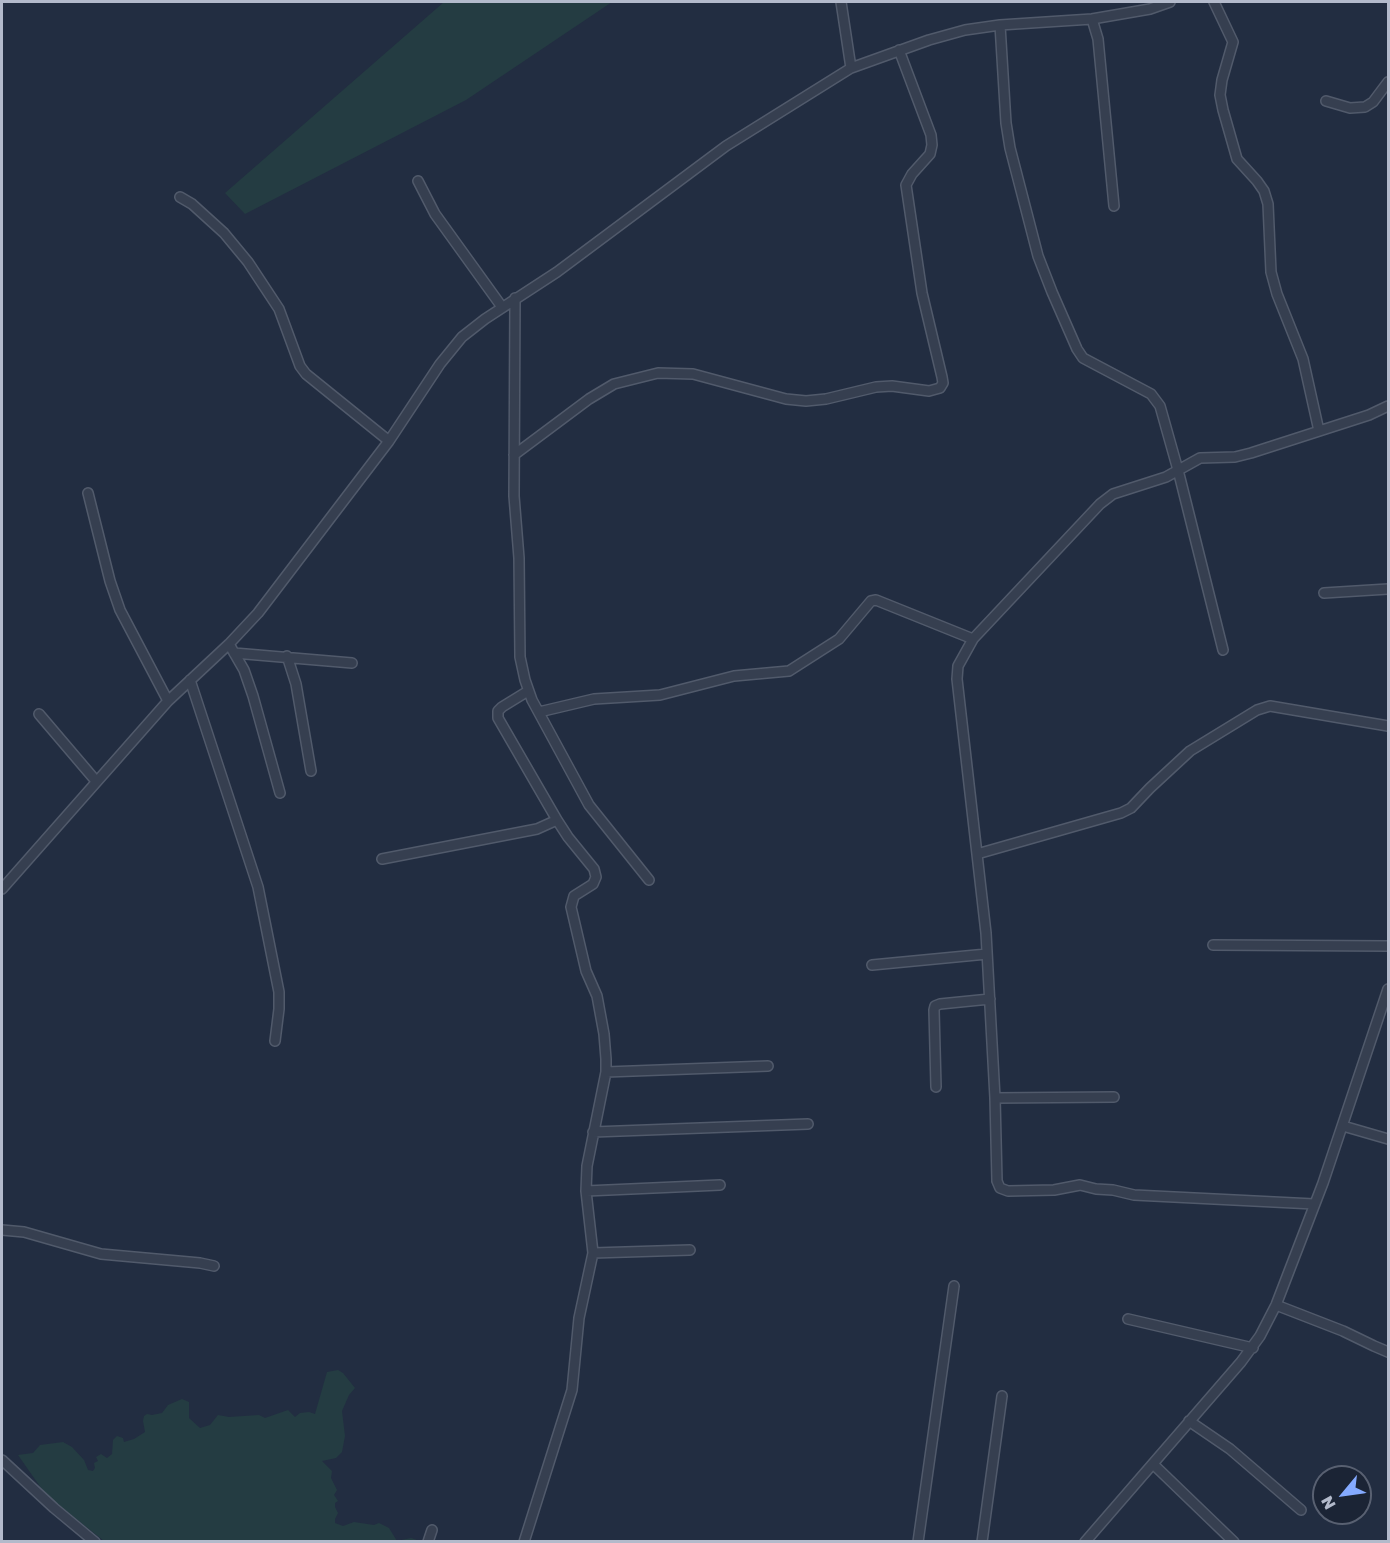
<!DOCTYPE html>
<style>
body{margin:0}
#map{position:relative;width:1390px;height:1543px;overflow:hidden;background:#222d41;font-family:"Golos Text",sans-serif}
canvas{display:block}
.frame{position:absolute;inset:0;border:3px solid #b3bacb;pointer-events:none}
.north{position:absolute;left:1312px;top:1465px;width:60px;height:60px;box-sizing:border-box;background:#1b2435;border:2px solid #586071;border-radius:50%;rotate:241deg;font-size:16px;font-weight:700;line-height:24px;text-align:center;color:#b3bacb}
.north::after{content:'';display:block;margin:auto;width:21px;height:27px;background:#84aaff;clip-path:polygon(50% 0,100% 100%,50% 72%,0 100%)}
</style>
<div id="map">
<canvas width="1390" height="1543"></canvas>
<div class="frame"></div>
<div class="north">N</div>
</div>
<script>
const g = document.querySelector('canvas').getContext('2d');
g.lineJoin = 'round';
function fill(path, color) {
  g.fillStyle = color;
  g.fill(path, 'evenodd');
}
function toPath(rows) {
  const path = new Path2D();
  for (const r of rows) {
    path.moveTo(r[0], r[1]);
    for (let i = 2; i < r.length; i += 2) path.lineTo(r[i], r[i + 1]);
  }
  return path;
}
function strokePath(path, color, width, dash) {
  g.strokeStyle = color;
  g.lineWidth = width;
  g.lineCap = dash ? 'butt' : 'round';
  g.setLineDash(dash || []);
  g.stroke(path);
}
fill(toPath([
 [444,2,612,2,466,100,245,214,225,193],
 [338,1370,343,1373,355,1388,349,1395,342,1411,345,1436,342,1452,336,1458,322,1461,332,1471,331,1478,337,1490,334,1495,338,1501,335,1503,335,1507,338,1513,335,1519,335,1523,343,1526,354,1522,374,1525,379,1523,389,1528,397,1541,411,1538,420,1541,104,1541,46,1495,18,1455,33,1453,40,1445,63,1442,72,1447,84,1460,88,1470,93,1471,95,1468,94,1463,98,1461,96,1457,101,1454,107,1458,112,1454,113,1440,117,1436,123,1438,124,1442,134,1439,145,1432,143,1421,144,1416,147,1414,152,1415,162,1413,168,1405,182,1399,189,1402,189,1418,200,1428,210,1425,218,1415,229,1417,259,1415,265,1418,288,1410,295,1417,300,1413,309,1412,315,1414,327,1372]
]), '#243c42');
const minor = toPath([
 [841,2,851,68],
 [1214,2,1233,42,1222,80,1220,95,1223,110,1237,159,1257,181,1264,191,1268,204,1271,272,1277,294,1303,359,1319,431],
 [1092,19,1098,39,1114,206],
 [1000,25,1006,123,1010,148,1038,256,1052,292,1077,349,1083,358,1151,394,1160,406,1178,470,1223,650],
 [1326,101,1350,108,1365,107,1373,102,1388,82],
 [418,181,435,214,502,307],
 [180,197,192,204,224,233,248,262,279,309,300,366,306,374,389,441],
 [515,298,514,496,519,558,520,657,525,680,532,700,589,805,649,880],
 [514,455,589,399,614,384,658,373,693,374,786,399,806,401,826,399,876,387,892,386,929,391,940,388,943,383,942,377,922,293,906,185,912,174,930,154,932,145,931,135,899,50],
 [88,493,110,581,120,610,168,701],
 [1324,593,1388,589],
 [229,644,244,670,253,696,280,793],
 [234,653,352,663],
 [287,656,296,684,311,771],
 [190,680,258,887,279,992,279,1009,275,1041],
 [539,712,594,699,660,695,734,676,789,671,839,639,871,601,876,600,973,639],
 [39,714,96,781],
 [977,854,1121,813,1131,808,1150,788,1190,751,1257,710,1270,706,1388,726],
 [382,859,537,829,557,820],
 [2,889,168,701,229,644,258,613,389,441,440,364,462,337,485,319,557,272,726,146,851,68,929,40,965,30,1000,25,1092,19,1150,9,1170,2],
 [1213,945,1388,946],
 [872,965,987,954],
 [606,1072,768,1066],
 [936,1087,934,1010,935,1006,940,1004,990,999],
 [995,1098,1114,1097],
 [1343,1126,1388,1139],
 [593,1132,808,1124],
 [586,1191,720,1185],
 [1314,1204,1134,1195,1113,1190,1096,1189,1080,1185,1054,1190,1008,1191,1000,1188,997,1181,995,1098,986,933,957,679,958,666,973,639,1100,504,1113,494,1166,477,1200,458,1235,457,1251,453,1369,415,1388,406],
 [2,1230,24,1232,101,1254,200,1263,214,1266],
 [593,1253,690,1250],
 [1276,1305,1343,1331,1374,1346,1388,1352],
 [1128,1319,1253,1348],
 [1189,1421,1230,1449,1301,1510],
 [2,1460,54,1508,95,1542],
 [1153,1464,1234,1542],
 [428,1542,432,1530],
 [524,1542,572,1390,579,1318,593,1253,586,1191,587,1166,606,1072,606,1059,604,1034,597,996,586,971,571,907,574,896,593,884,596,877,594,869,568,837,557,820,498,718,498,711,502,707,528,691],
 [918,1542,954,1286],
 [982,1542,1002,1396],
 [1085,1542,1241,1362,1260,1336,1276,1305,1323,1183,1388,989]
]);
strokePath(minor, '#515a6b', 12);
strokePath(minor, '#363f50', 9);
</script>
